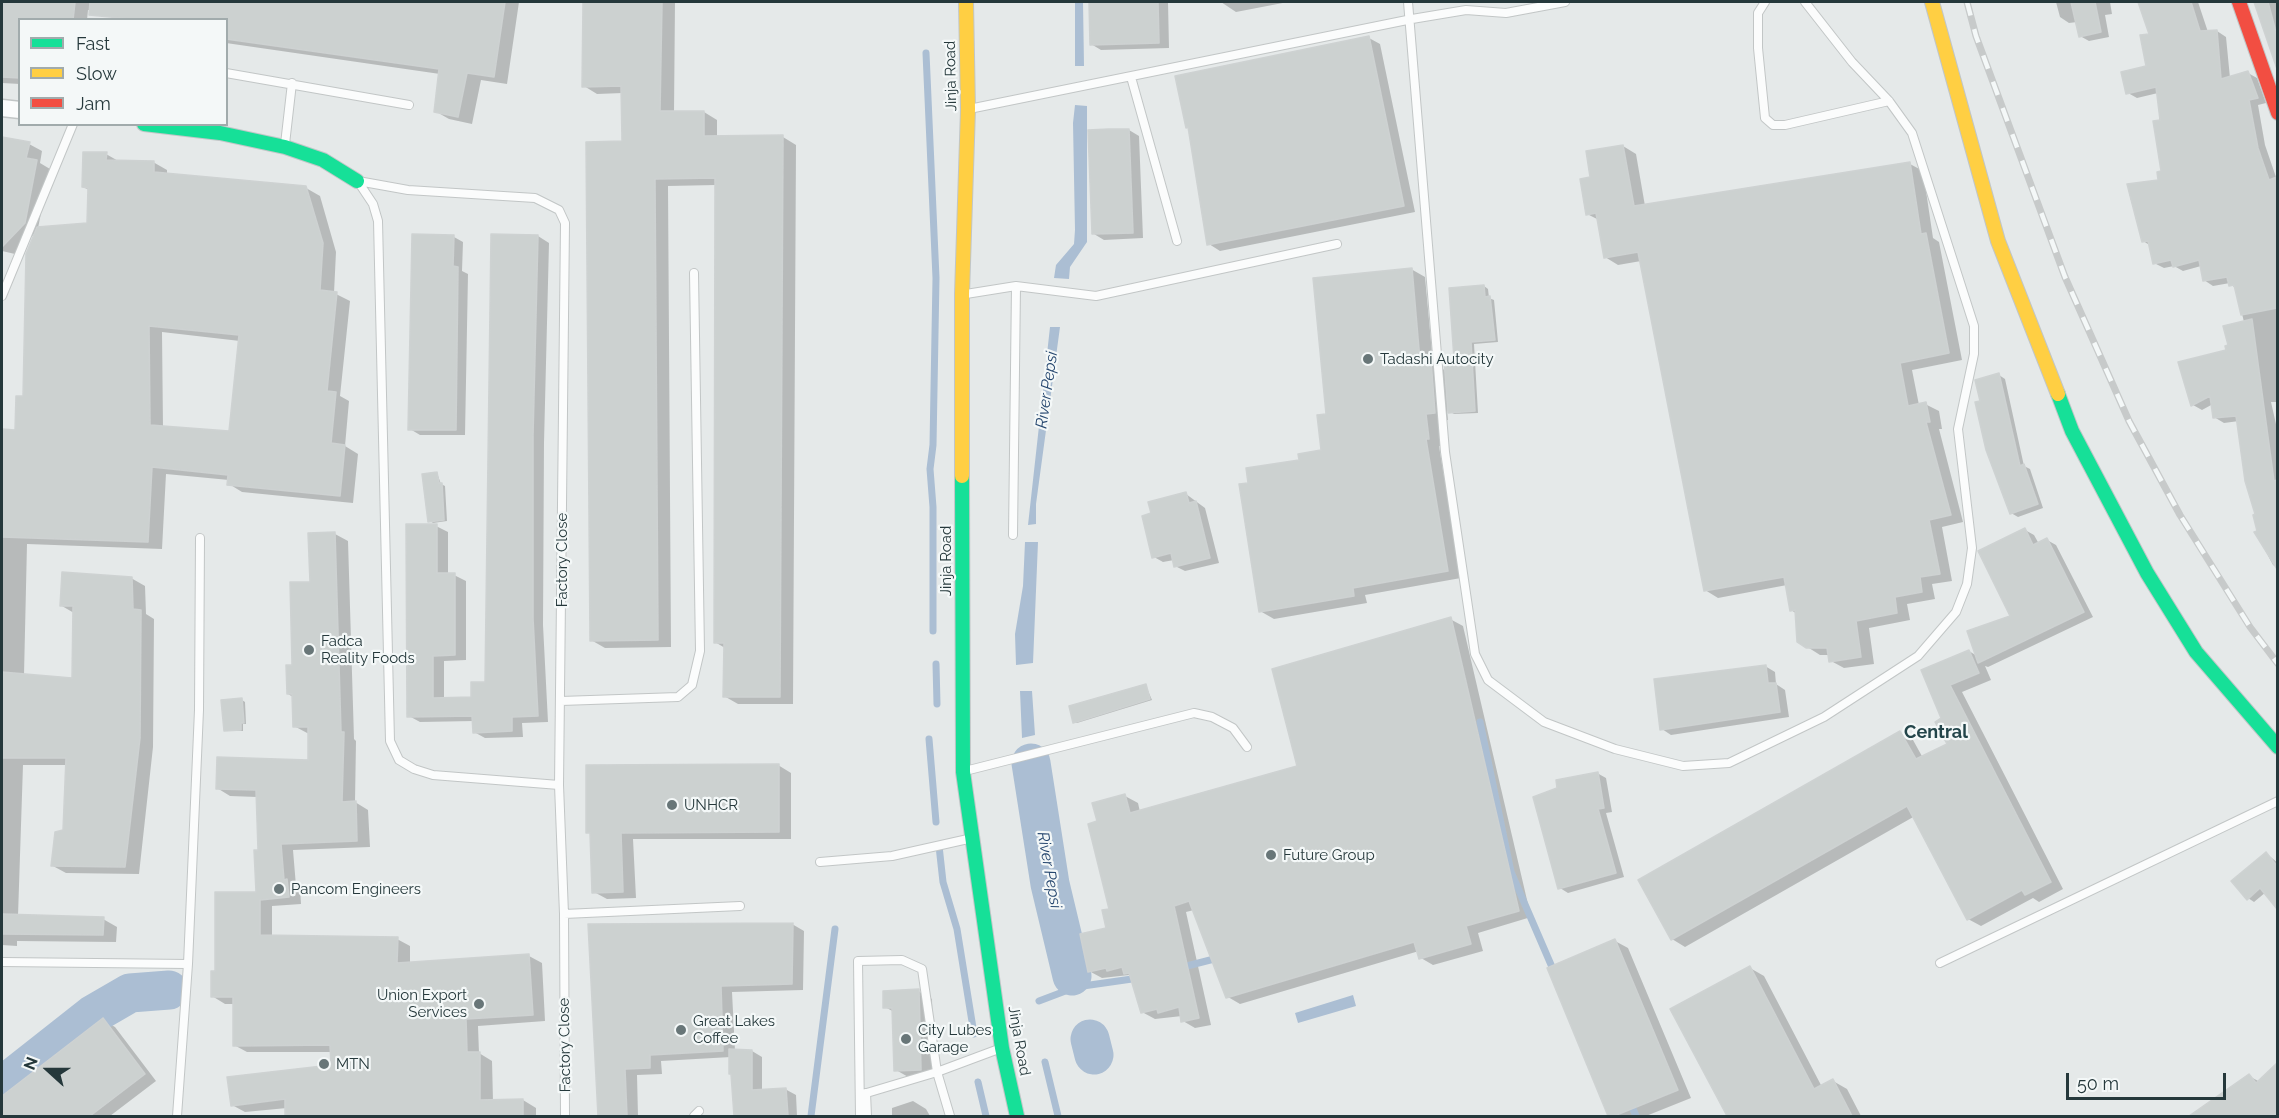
<!DOCTYPE html>
<style>
body{margin:0}
#map{position:relative;width:2279px;height:1118px;overflow:hidden;background:#e5e9e9;font-family:Raleway,sans-serif}
canvas{display:block}
.frame{position:absolute;inset:0;border:3px solid #25383b;pointer-events:none}
.legend{position:absolute;left:18px;top:18px;width:210px;height:108px;box-sizing:border-box;background:#f4f8f8;border:2px solid #a1abac;margin:0;padding:8px 10px;list-style:none;font-size:18px;color:#25383b}
.legend li{display:flex;align-items:center;gap:12px;height:30px}
.legend b{width:30px;border:2px solid #a1abac}
.north{position:absolute;left:18px;top:1040px;width:60px;height:60px;-webkit-text-stroke:4px #f4f8f8;paint-order:stroke;rotate:291deg;font-size:16px;font-weight:700;line-height:24px;text-align:center;color:#25383b}
.north::after{content:'';display:block;margin:auto;width:21px;height:27px;background:#25383b;clip-path:polygon(50% 0,100% 100%,50% 72%,0 100%)}
.scale{position:absolute;left:2066px;top:1073px;width:160px;height:27px;box-sizing:border-box;border:3px solid #25383b;border-top:0;padding-left:8px;font-size:18px;line-height:21px;white-space:nowrap;color:#25383b;-webkit-text-stroke:4px #f4f8f8;paint-order:stroke}
</style>
<div id="map">
<canvas width="2279" height="1118"></canvas>
<div class="frame"></div>
<ul class="legend">
<li><b style="height:8px;background:#16e098"></b>Fast</li>
<li><b style="height:8px;background:#ffcf43"></b>Slow</li>
<li><b style="height:8px;background:#f24e42"></b>Jam</li>
</ul>
<div class="north">N</div>
<div class="scale">50 m</div>
</div>
<script>
const g = document.querySelector('canvas').getContext('2d');
g.lineJoin = 'round';
function fill(path, color) {
  g.fillStyle = color;
  g.fill(path, 'evenodd');
}
function toPath(rows) {
  const path = new Path2D();
  for (const r of rows) {
    path.moveTo(r[0], r[1]);
    for (let i = 2; i < r.length; i += 2) path.lineTo(r[i], r[i + 1]);
  }
  return path;
}
function strokePath(path, color, width, dash) {
  g.strokeStyle = color;
  g.lineWidth = width;
  g.lineCap = dash ? 'butt' : 'round';
  g.setLineDash(dash || []);
  g.stroke(path);
}
function label(font, color, halo, rows, align = 'center') {
  g.font = font + ' Raleway,sans-serif';
  g.lineWidth = 4.5;
  g.setLineDash([]);
  g.textBaseline = 'middle';
  g.strokeStyle = halo;
  g.fillStyle = color;
  for (const [text, x, y, turn = 0] of rows) {
    g.save();
    g.translate(x, y);
    g.rotate((+turn || 0) * Math.PI / 180);
    g.textAlign = isNaN(turn) ? turn : align;
    if (halo) g.strokeText(text, 0, 0);
    g.fillText(text, 0, 0);
    g.restore();
  }
}
fill(toPath([
 [1075,2,1083,2,1084,66,1075,66],
 [1075,105,1087,106,1087,242,1070,267,1069,279,1054,278,1056,265,1074,244,1075,230,1073,123],
 [1050,327,1060,327,1036,504,1036,524,1028,525],
 [1025,542,1038,542,1033,663,1016,665,1015,634,1023,586],
 [1020,691,1032,691,1035,735,1022,738],
 [1031,763,1037,764,1058,867,1042,870,1025,765],
 [1057,888,1077,975,1066,976,1047,890],
 [1353,995,1356,1006,1298,1023,1295,1013]
]), '#abbed3');
fill(toPath([
 [2,2,519,2,507,84,481,80,472,124,449,119,435,111,440,74,226,43,226,20,126,20,120,15,88,10,87,20,20,20,20,84,2,83],
 [585,2,675,2,674,113,704,112,717,120,717,137,783,137,796,145,793,704,738,704,724,696,725,648,715,642,716,185,668,186,671,647,605,648,591,640,623,143,623,93,597,94,584,86],
 [1090,2,1168,2,1169,48,1101,50,1091,44],
 [1221,2,1288,2,1236,12],
 [2056,2,2110,2,2112,14,2105,15,2109,37,2089,41,2080,36,2077,22,2069,23,2060,17],
 [2140,2,2198,2,2208,32,2217,31,2226,37,2230,78,2248,73,2257,78,2266,103,2258,105,2265,145,2278,183,2278,402,2271,402,2278,433,2278,568,2273,565,2256,533,2258,531,2257,516,2239,421,2224,423,2214,417,2213,404,2202,410,2193,405,2244,322,2236,289,2230,283,2213,286,2204,280,2201,266,2183,271,2174,266,2164,268,2154,263,2151,246,2143,241,2130,197,2129,185,2160,181,2162,173,2158,93,2137,98,2128,93,2148,68,2151,35],
 [2256,2,2278,2,2278,64],
 [1369,38,1380,44,1415,212,1220,251,1209,244,1190,129,1187,127],
 [1129,130,1139,136,1143,238,1104,240,1094,234],
 [2,138,29,144,42,151,40,163,50,169,38,228,88,224,89,190,83,187,106,154,120,162,153,162,167,170,167,175,306,188,320,196,336,252,334,293,350,301,340,396,349,401,345,446,358,454,353,503,242,492,229,484,229,480,166,474,162,549,27,544,24,675,73,679,74,613,62,606,131,578,145,586,146,614,154,619,153,747,139,874,66,873,53,866,65,832,67,765,23,765,18,916,103,919,117,927,116,942,17,941,17,946,2,945,2,431,17,431,25,397,37,231,15,254,2,251],
 [162,332,240,341,231,432,163,428],
 [1623,146,1636,154,1645,206,1910,164,1923,171,1933,238,1939,242,1962,360,1912,370,1919,405,1925,404,1939,411,1942,429,1939,429,1963,522,1942,527,1952,581,1932,584,1935,599,1907,604,1910,620,1869,628,1874,664,1844,668,1831,661,1830,655,1820,655,1798,641,1797,614,1791,610,1787,585,1718,598,1705,590,1641,261,1618,265,1605,257,1599,220,1587,214,1592,178],
 [538,236,549,243,544,443,543,625,548,722,522,723,523,737,485,738,474,732,474,721,420,722,409,716,436,526,448,532,448,575,454,575,466,581,466,660,444,661,444,700,473,699,486,683],
 [454,237,463,242,462,271,468,274,465,435,420,435,410,429],
 [1411,269,1425,277,1433,363,1446,371,1455,361,1484,286,1488,289,1489,298,1494,300,1498,342,1474,344,1478,413,1454,414,1447,410,1448,420,1439,421,1442,446,1439,446,1461,578,1365,595,1367,603,1274,619,1260,611,1250,484,1323,451,1327,415],
 [1999,375,2005,379,2024,466,2030,469,2043,508,2018,517,2011,513,1981,402],
 [437,473,441,484,445,486,447,521,433,523,430,521],
 [1186,494,1205,508,1219,563,1185,571,1175,566,1174,560,1163,562,1154,557,1152,514],
 [2025,530,2034,535,2039,544,2047,540,2056,545,2093,617,1988,667,1985,666,1991,680,1962,692,2063,889,2039,902,2033,898,1981,926,1968,919,1915,816,1685,947,1672,939,1900,733,1913,740,1923,758,1949,744,1943,719,1923,671,1969,651,1977,656,2012,617],
 [335,534,348,541,354,739,356,741,355,802,368,810,370,847,293,850,296,886,300,888,301,904,272,906,272,937,397,939,410,946,410,964,529,956,542,963,545,1021,478,1026,479,1053,492,1061,493,1101,523,1100,536,1108,536,1116,287,1116,287,1108,245,1112,232,1105,332,1066,331,1052,247,1052,234,1045,234,1004,225,1004,212,996,217,973,257,893,259,851,257,797,230,796,217,788,309,762,309,734,294,726,293,697,288,694,311,583],
 [1450,619,1463,626,1531,917,1478,933,1483,951,1433,965,1421,958,1419,951,1240,1004,1228,997,1194,910,1186,912,1211,1025,1195,1028,1183,1021,1182,1016,1155,1019,1142,1012,1132,977,1129,975,1102,978,1089,971,1107,930,1110,910,1099,823,1125,796,1138,803,1140,812,1298,767],
 [1765,666,1775,672,1776,684,1785,690,1789,717,1671,735,1662,729],
 [1146,686,1152,700,1077,723,1074,722],
 [242,700,245,702,246,724,243,724,243,731,229,731,226,730],
 [778,765,791,773,791,839,633,839,636,898,607,899,594,892,591,834,587,832],
 [1597,773,1606,778,1612,812,1606,813,1624,877,1568,893,1560,888],
 [2267,854,2278,863,2278,907,2266,892,2254,902,2248,898],
 [792,924,804,931,803,990,732,992,735,1051,752,1051,762,1057,762,1091,785,1089,796,1095,797,1116,736,1116,731,1057,661,1061,662,1074,637,1075,638,1116,599,1116,590,926],
 [1615,941,1628,948,1691,1098,1646,1116,1610,1116,1549,969],
 [1750,968,1764,976,1822,1087,1833,1081,1847,1089,1861,1116,1728,1116,1672,1009],
 [918,991,932,999,934,1077,910,1078,896,1070,894,1012,885,1007],
 [103,1020,115,1027,156,1081,110,1116,2,1116,2,1097],
 [2278,1065,2278,1116,2191,1116,2249,1076,2260,1082],
 [913,1101,926,1109,930,1116,892,1116,892,1108]
]), '#0003');
strokePath(toPath([
 [926,53,936,278,933,445,930,469,933,507,933,631],
 [936,664,937,704],
 [1480,722,1511,872,1555,974],
 [929,739,936,822],
 [939,846,943,882,957,929,974,1034],
 [1179,968,1218,958],
 [1039,1001,1076,987,1139,978],
 [1045,1062,1058,1116],
 [978,1082,986,1116],
 [1630,1102,1636,1116],
 [811,1116,835,929]
]), '#abbed3', 7);
strokePath(toPath([
 [1031,763,1050,884,1072,976],
 [1090,1039,1094,1055],
 [2,1086,92,1015,130,993,169,990]
]), '#abbed3', 39);
const building = toPath([
 [2,2,75,2,73,20,20,20,20,78,2,77,2,2],
 [90,2,505,2,494,77,467,73,458,117,434,112,439,69,226,39,226,20,141,20,89,15,90,2],
 [583,2,662,2,660,111,704,111,704,136,783,135,780,697,723,697,724,643,714,643,715,178,655,179,658,640,590,641,586,142,622,141,621,86,582,87,583,2],
 [1089,2,1158,2,1159,43,1090,45,1089,2],
 [2071,2,2095,2,2101,32,2079,37,2071,2],
 [2138,2,2191,2,2200,31,2217,30,2221,79,2248,71,2258,98,2249,100,2258,148,2269,180,2277,177,2277,308,2241,315,2234,285,2229,286,2227,277,2203,281,2199,260,2173,267,2171,260,2153,264,2148,241,2142,242,2127,184,2158,180,2157,172,2161,171,2153,121,2160,120,2156,87,2126,94,2121,72,2146,66,2140,35,2149,34,2138,2],
 [2254,2,2268,2,2277,36,2277,69,2254,2],
 [1369,36,1404,206,1207,245,1188,127,1186,128,1175,76,1369,36],
 [1109,129,1129,129,1133,233,1092,234,1088,130,1109,129],
 [2,137,30,142,26,158,37,160,25,223,2,247,2,137],
 [1623,145,1634,206,1910,162,1921,234,1926,233,1949,353,1900,363,1908,406,1926,402,1930,422,1926,422,1951,515,1929,520,1940,574,1920,577,1922,592,1895,597,1897,613,1856,621,1861,657,1829,662,1827,648,1806,648,1797,642,1795,610,1790,611,1784,577,1704,591,1638,252,1604,258,1596,213,1586,215,1580,179,1590,177,1586,151,1623,145],
 [83,152,107,152,106,160,154,161,154,172,306,186,323,243,320,290,337,292,327,391,336,392,331,443,345,445,340,496,227,485,228,475,152,467,148,542,2,537,2,429,15,430,16,396,23,396,26,254,37,227,87,223,88,188,82,187,83,152],
 [149,326,239,335,229,431,150,425,149,326],
 [412,234,454,235,453,266,458,267,456,430,408,430,412,234],
 [491,234,538,235,533,436,533,618,538,716,512,717,512,731,473,733,472,716,407,717,406,524,437,524,437,573,455,573,455,655,433,656,433,698,471,697,471,682,485,682,491,234],
 [1412,268,1420,361,1431,360,1435,413,1426,414,1429,439,1426,439,1448,571,1353,588,1354,596,1259,612,1239,484,1248,483,1246,468,1299,460,1298,454,1321,450,1317,415,1326,414,1313,278,1412,268],
 [1484,285,1485,297,1490,296,1495,340,1471,342,1475,411,1448,413,1444,360,1454,359,1449,288,1484,285],
 [2252,319,2274,481,2277,480,2277,569,2254,532,2257,531,2253,515,2255,514,2245,481,2236,416,2213,418,2210,396,2191,406,2178,362,2226,350,2225,346,2228,345,2223,326,2252,319],
 [1999,373,2020,466,2024,464,2038,504,2010,514,1986,450,1975,402,1980,401,1975,380,1999,373],
 [437,472,439,483,442,483,444,520,428,522,422,474,437,472],
 [1186,492,1189,503,1196,501,1210,558,1174,567,1171,553,1152,558,1142,516,1151,513,1148,502,1186,492],
 [2025,528,2033,545,2047,538,2084,612,1978,663,1967,631,2010,616,1978,551,2025,528],
 [335,532,341,732,344,732,342,802,356,801,357,841,281,844,284,880,287,879,289,897,260,900,260,935,398,937,397,963,529,954,533,1015,466,1019,467,1052,480,1052,480,1100,523,1099,523,1116,285,1116,285,1099,231,1106,227,1077,331,1065,330,1045,233,1046,233,997,211,997,211,971,215,971,215,892,256,892,254,850,258,850,256,790,216,789,217,757,308,760,308,727,293,727,292,694,287,694,286,665,292,665,290,582,310,582,308,533,335,532],
 [62,572,132,577,133,609,141,610,140,738,125,867,51,866,55,832,63,830,66,758,2,758,2,672,72,678,73,606,60,606,62,572],
 [1451,617,1519,911,1466,926,1471,944,1419,959,1414,942,1226,998,1189,901,1174,906,1199,1018,1181,1022,1179,1007,1158,1013,1157,1009,1141,1013,1129,973,1124,974,1122,967,1107,971,1106,968,1088,972,1080,934,1106,928,1102,910,1109,909,1088,824,1097,821,1092,803,1125,794,1130,813,1297,766,1272,669,1451,617],
 [1969,650,1979,673,1950,685,2051,882,2025,895,2022,890,1967,920,1907,806,1671,940,1638,880,1900,731,1916,759,1947,744,1935,722,1941,718,1921,670,1969,650],
 [1766,665,1768,683,1776,683,1780,712,1660,730,1654,679,1766,665],
 [1146,684,1150,699,1073,723,1069,706,1146,684],
 [242,698,244,723,241,723,241,730,224,731,221,700,242,698],
 [779,764,779,832,621,833,623,892,592,893,590,833,586,833,586,765,779,764],
 [1598,772,1604,808,1598,809,1616,873,1558,889,1533,797,1557,788,1556,780,1598,772],
 [2266,852,2277,866,2277,909,2260,888,2247,900,2231,881,2266,852],
 [2,914,104,917,103,935,2,934,2,914],
 [793,923,792,984,721,986,723,1051,650,1055,650,1068,625,1069,627,1116,598,1116,588,924,793,923],
 [1615,939,1678,1090,1614,1116,1608,1116,1547,968,1615,939],
 [1750,966,1814,1089,1833,1079,1852,1116,1727,1116,1670,1009,1750,966],
 [919,989,921,1070,894,1071,892,1008,883,1008,883,991,919,989],
 [103,1018,145,1074,90,1116,2,1116,2,1096,103,1018],
 [729,1049,752,1050,752,1090,786,1088,788,1116,734,1116,731,1074,729,1074,729,1049],
 [2277,1063,2277,1116,2189,1116,2249,1074,2256,1083,2277,1063]
]);
fill(building, '#ccd1d0');
strokePath(building, '#ced2d2', 1.5);
const lane = toPath([
 [1408,2,1445,452,1475,654,1488,680,1544,722,1615,749,1683,766,1729,763,1824,717,1918,656,1956,612,1967,584,1972,548,1958,429,1974,354,1974,326,1912,133,1889,101,1852,62,1805,2],
 [1765,2,1758,13,1758,48,1765,118,1773,125,1785,125,1889,101],
 [226,73,409,105],
 [1131,77,1177,241],
 [974,108,1412,19,1466,10,1506,13,1565,2],
 [285,144,292,83],
 [358,181,408,190,535,198,559,210,565,223,559,785,564,914,565,1116],
 [359,183,373,204,378,221,390,741,399,760,414,769,433,775,559,785],
 [966,294,1016,286,1096,296,1337,244],
 [2,296,73,124],
 [1013,535,1016,286],
 [561,701,678,697,692,685,700,651,694,273],
 [969,770,1194,713,1212,717,1233,728,1247,747],
 [820,862,892,856,968,839],
 [564,914,740,906],
 [2,962,188,964],
 [1940,963,2278,801],
 [866,1093,867,1116],
 [860,1095,937,1072,950,1116],
 [177,1116,188,964,199,710,200,538],
 [694,1116,699,1111],
 [860,1116,858,961,902,960,922,969,937,1072,996,1050]
]);
const street = toPath([
 [2,108,20,110]
]);
const fast = toPath([
 [144,124,220,133,285,147,323,160,357,181],
 [2058,394,2072,431,2147,573,2196,652,2278,747],
 [962,476,963,772,1002,1048,1017,1116]
]);
const slow = toPath([
 [1932,2,1998,241,2058,394],
 [962,476,962,294,968,109,966,2]
]);
const jam = toPath([
 [2239,2,2278,113]
]);
strokePath(lane, '#c2c6c6', 10);
strokePath(street, '#c2c6c6', 19);
strokePath(fast, '#c1c6c7', 16);
strokePath(slow, '#c1c6c7', 16);
strokePath(jam, '#c1c6c7', 16);
strokePath(lane, '#fbfcfc', 8);
strokePath(street, '#fbfcfc', 16);
strokePath(fast, '#16e098', 14);
strokePath(slow, '#ffcf43', 14);
strokePath(jam, '#f24e42', 14);
const rail = toPath([
 [1967,2,1976,36,2065,277,2129,421,2180,515,2250,627,2278,664]
]);
strokePath(rail, '#c7caca', 7);
strokePath(rail, '#f4f8f8', 4.5, [14]);
for (const [x, y, r, color] of [
 [1368,359,6,"#687678"],
 [309,650,6,"#687678"],
 [672,805,6,"#687678"],
 [1271,855,6,"#687678"],
 [279,889,6,"#687678"],
 [479,1004,6,"#687678"],
 [681,1030,6,"#687678"],
 [906,1039,6,"#687678"],
 [324,1064,6,"#687678"]
]) {
  const dot = new Path2D();
  dot.arc(x, y, r, 0, 2 * Math.PI);
  g.fillStyle = color;
  g.fill(dot);
  strokePath(dot, '#f4f8f8', 2);
}
label('15px', '#25383b', '#f4f8f8', [
 ["Jinja Road",951,76,-91],
 ["Factory Close",562,560,-90],
 ["Jinja Road",946,561,-90],
 ["Jinja Road",1019,1041,80],
 ["Factory Close",565,1045,-91]
]);
label('15px', '#25383b', '#f4f8f8', [
 ["Tadashi Autocity",1380,359],
 ["Fadca",321,641],
 ["Reality Foods",321,658],
 ["UNHCR",684,805],
 ["Future Group",1283,855],
 ["Pancom Engineers",291,889],
 ["Union Export",467,995,"right"],
 ["Services",467,1012,"right"],
 ["Great Lakes",693,1021],
 ["Coffee",693,1038],
 ["City Lubes",918,1030],
 ["Garage",918,1047],
 ["MTN",336,1064]
], 'left');
label('italic 16px', '#26476f', '#f4f8f8', [
 ["River Pepsi",1047,390,-82],
 ["River Pepsi",1049,870,80]
]);
label('bold 18px', '#23454a', '#f4f8f8', [
 ["Central",1936,733]
]);
</script>
